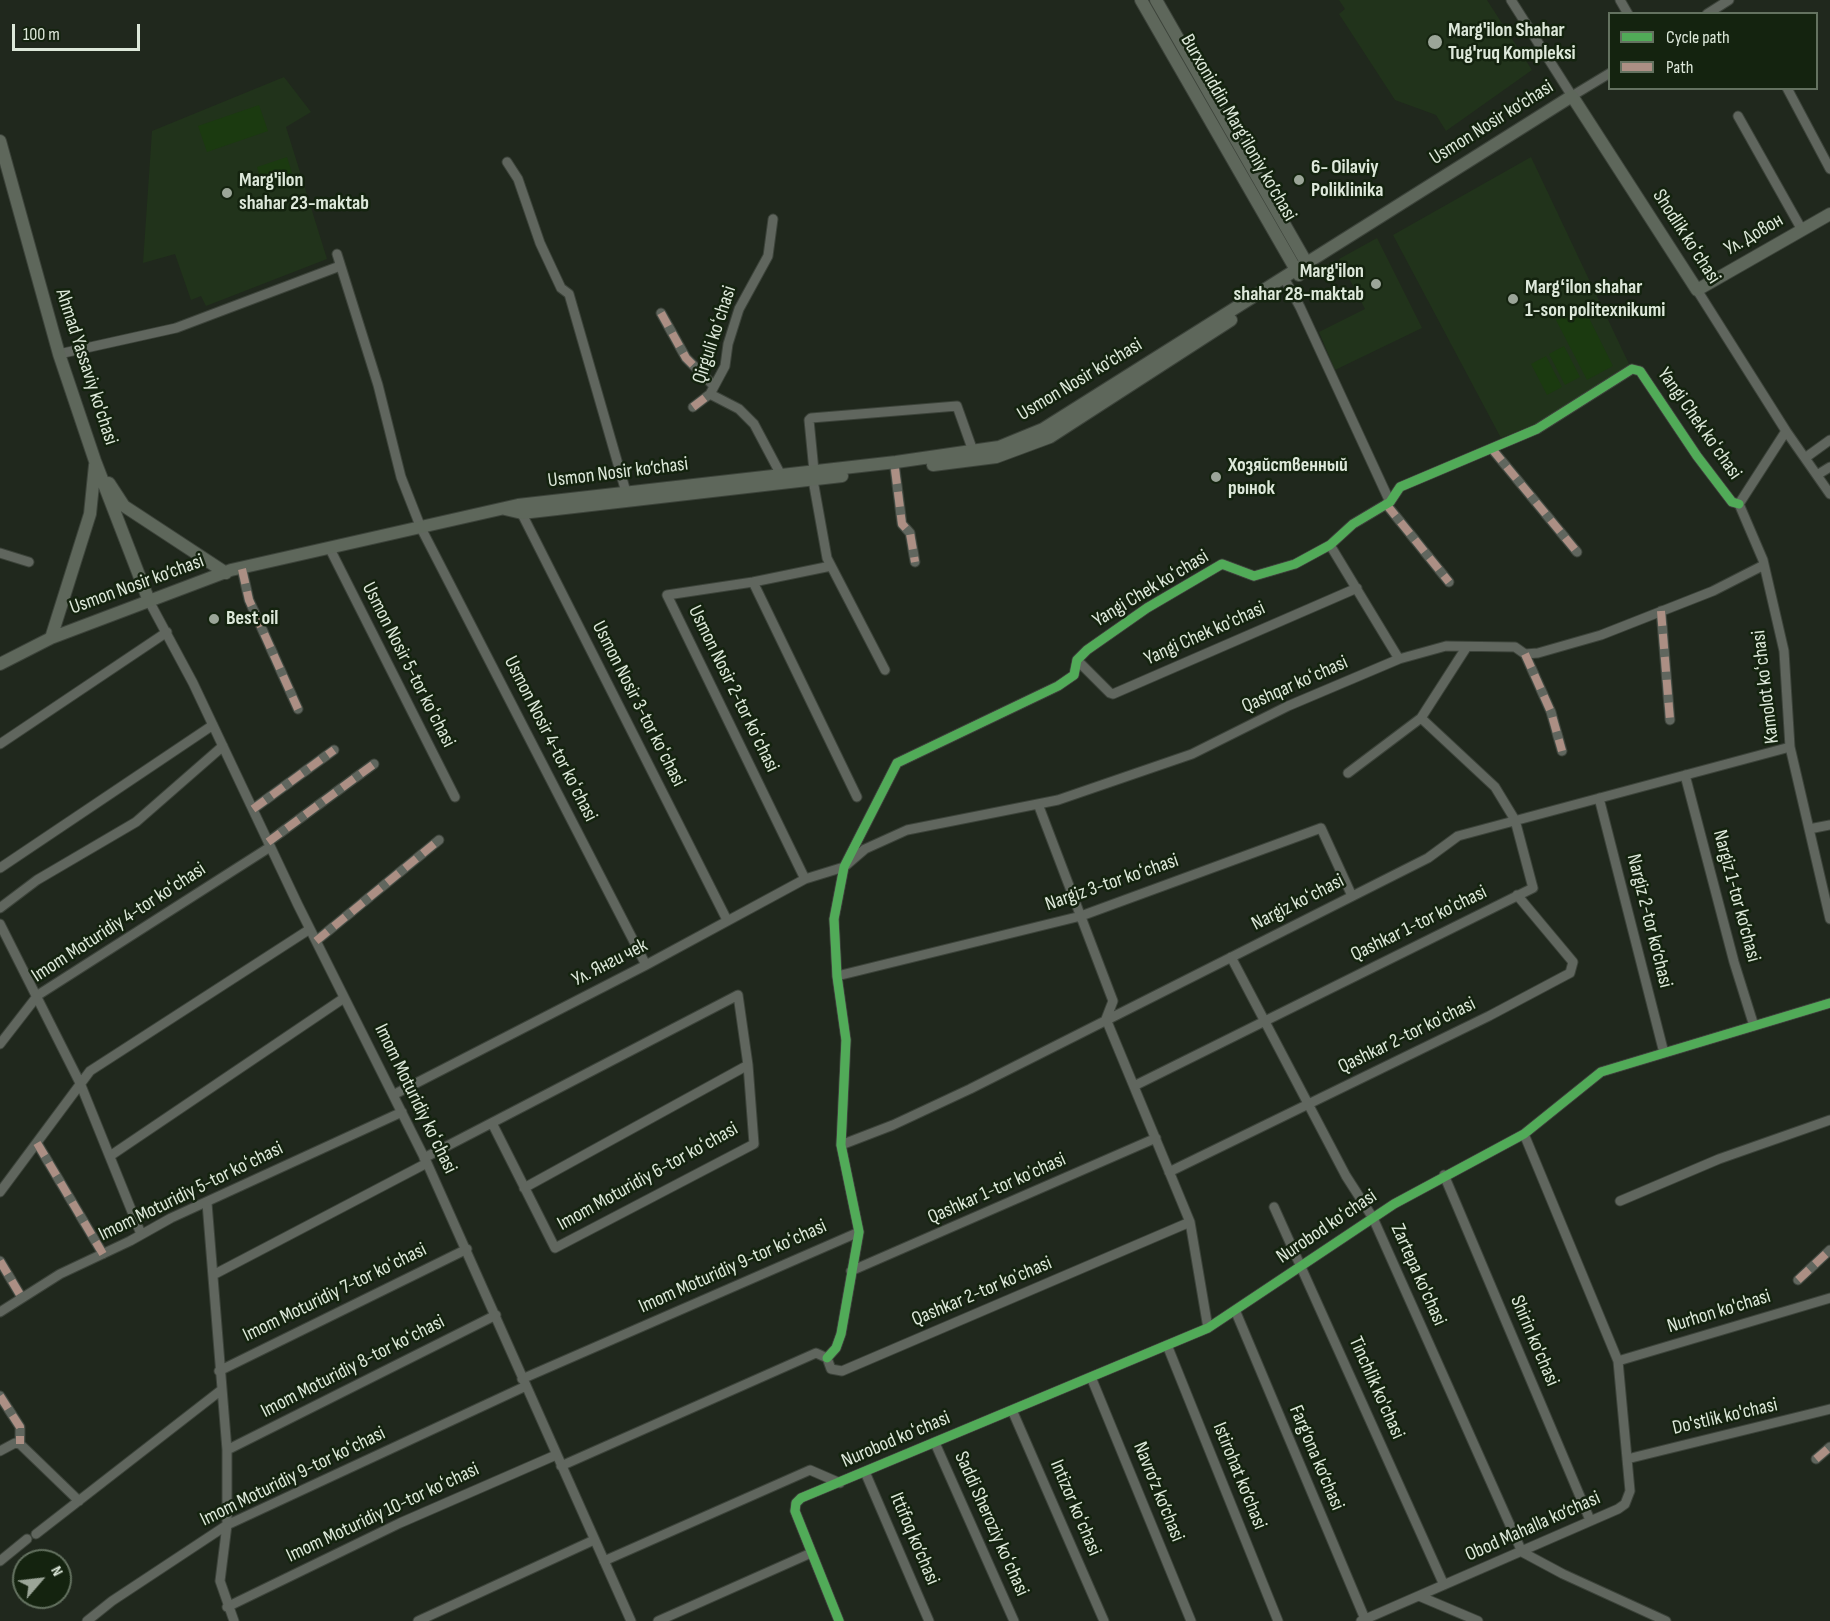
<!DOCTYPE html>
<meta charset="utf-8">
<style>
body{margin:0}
#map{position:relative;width:1830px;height:1621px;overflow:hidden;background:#20281d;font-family:"Sofia Sans Condensed",sans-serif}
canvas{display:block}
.legend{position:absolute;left:1608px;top:12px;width:210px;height:78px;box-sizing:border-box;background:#14230f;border:2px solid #647260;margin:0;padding:8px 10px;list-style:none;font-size:18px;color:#dde8da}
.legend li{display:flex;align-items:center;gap:12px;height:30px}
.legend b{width:30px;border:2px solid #647260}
.north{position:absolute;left:12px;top:1549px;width:60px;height:60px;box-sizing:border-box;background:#14230f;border:2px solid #647260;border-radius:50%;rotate:62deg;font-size:16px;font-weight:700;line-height:24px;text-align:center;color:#dde8da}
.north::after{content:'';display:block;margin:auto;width:21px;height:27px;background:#9ba598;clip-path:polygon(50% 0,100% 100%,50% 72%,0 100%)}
.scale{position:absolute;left:12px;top:24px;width:128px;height:27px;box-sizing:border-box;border:3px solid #dde8da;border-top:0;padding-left:8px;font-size:18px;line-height:21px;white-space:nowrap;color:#dde8da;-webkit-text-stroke:4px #14230f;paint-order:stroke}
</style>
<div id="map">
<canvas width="1830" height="1621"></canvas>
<ul class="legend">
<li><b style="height:8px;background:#51ab58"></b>Cycle path</li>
<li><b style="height:8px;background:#ac8f84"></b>Path</li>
</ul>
<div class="north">N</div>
<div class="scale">100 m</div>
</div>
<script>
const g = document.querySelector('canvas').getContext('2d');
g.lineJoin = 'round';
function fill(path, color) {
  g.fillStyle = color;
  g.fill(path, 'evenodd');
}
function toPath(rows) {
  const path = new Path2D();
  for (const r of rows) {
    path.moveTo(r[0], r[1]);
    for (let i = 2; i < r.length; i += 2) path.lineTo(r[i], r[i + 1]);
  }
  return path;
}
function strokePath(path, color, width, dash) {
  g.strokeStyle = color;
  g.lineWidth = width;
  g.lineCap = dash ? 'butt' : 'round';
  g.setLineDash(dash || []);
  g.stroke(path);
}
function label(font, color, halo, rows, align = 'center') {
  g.font = font + ' "Sofia Sans Condensed",sans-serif';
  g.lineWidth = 5;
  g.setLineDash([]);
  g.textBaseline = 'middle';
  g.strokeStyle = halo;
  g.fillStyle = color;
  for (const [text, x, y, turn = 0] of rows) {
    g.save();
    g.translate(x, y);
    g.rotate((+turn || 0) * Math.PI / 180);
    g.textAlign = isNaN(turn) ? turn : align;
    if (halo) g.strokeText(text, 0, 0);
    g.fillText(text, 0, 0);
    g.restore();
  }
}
fill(toPath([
 [1339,0,1487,0,1532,70,1446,131,1436,115,1395,100,1339,14,1345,9],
 [284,77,311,112,286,127,327,259,206,306,201,296,191,300,175,254,143,263,152,131],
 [1531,157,1629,364,1559,412,1536,425,1501,438,1393,235],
 [1377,238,1422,328,1335,370,1319,332,1365,309,1339,259]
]), '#21331b');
fill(toPath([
 [259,105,268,131,207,152,198,126],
 [287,157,292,173,262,183,257,167],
 [1583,306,1613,366,1587,380,1556,320],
 [1564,346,1580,377,1565,385,1549,354],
 [1546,356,1562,387,1547,395,1531,364]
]), '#1b3a10');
const minor = toPath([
 [1511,0,1572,96,1610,73],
 [1620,0,1628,14],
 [1707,14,1729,0],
 [1787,88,1830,169],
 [1738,116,1802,230],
 [507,162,518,179,540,243,561,288,569,294,626,492],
 [773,219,768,256,739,309,728,344,725,366,710,394,739,409,754,424,781,475],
 [337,254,378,385,401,477,421,528,646,965],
 [1284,278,1300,307,1390,502],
 [1697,290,1786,431,1830,494],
 [661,313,686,358,714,386],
 [59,354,176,328,340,266],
 [693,407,710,394],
 [1786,431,1739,504,1763,560,1784,651,1790,747,1830,919],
 [1492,449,1577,552],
 [1805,458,1830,440],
 [895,469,902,524,910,533,915,562],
 [814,471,809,420,811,418,957,406,973,451],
 [1817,475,1830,467],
 [813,480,827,558,885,670],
 [1386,504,1449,582],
 [520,510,727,920],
 [1330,545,1399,659],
 [330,549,455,797],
 [0,553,29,562],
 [242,569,249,600,298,709],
 [753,582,857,797],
 [149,601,193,683,298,905,427,1163,631,1621],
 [1661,611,1670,720],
 [1525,654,1551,712,1562,751],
 [1077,660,1110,693,1113,694,1357,588],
 [0,744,167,632],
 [1348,773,1421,718],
 [1685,775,1734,962,1754,1026],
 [1599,798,1664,1053],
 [1038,804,1113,1001,1106,1019,1190,1222,1208,1328],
 [253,809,334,750],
 [1809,829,1830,825],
 [268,842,374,764],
 [0,868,213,725],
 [805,879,667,595,753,582,831,566],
 [0,908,37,880,136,822,223,746],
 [0,924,80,1083,141,1234],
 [316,941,439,840],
 [1231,957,1346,1176,1373,1218,1522,1552,1563,1574,1666,1621],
 [837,976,1081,916,1321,828,1352,896],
 [0,1044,38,995,270,847],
 [1134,1086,1533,888,1515,820,1495,787,1421,718,1466,648],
 [393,1095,646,965,805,879,844,867,865,849,907,830,1058,800,1192,754,1288,706,1399,659,1446,646,1515,647,1525,654,1538,653,1601,635,1713,591,1764,565],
 [37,1143,103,1254],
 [841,1145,893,1125,970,1089,1428,858,1458,836,1790,747],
 [110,1156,344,998],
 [424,1158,738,995,748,1065,754,1144,555,1248,492,1123],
 [1169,1172,1489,1016,1570,973,1573,962,1517,895],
 [1444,1175,1590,1520],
 [524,1188,748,1065],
 [0,1192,90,1071,310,929],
 [1620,1201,1719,1159,1830,1120],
 [207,1203,227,1450,227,1525,220,1581,234,1621],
 [1274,1207,1444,1585],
 [0,1261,22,1298],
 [851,1271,1156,1138],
 [215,1274,427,1163],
 [1798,1280,1830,1250],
 [1235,1310,1365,1619],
 [0,1312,60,1274,130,1241,171,1218,402,1112],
 [1167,1345,1278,1621],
 [827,1358,836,1348,841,1334,859,1232,841,1145,846,1040,837,976,834,919,844,867,897,763,1058,686,1074,675,1077,660,1087,650,1147,608,1222,564,1254,576,1295,564,1330,545,1353,524,1390,502,1400,487,1537,429,1632,369,1640,371,1697,456,1732,502,1739,504],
 [827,1358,831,1369,842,1371,1190,1222],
 [1618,1361,1830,1298],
 [219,1371,467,1249],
 [1091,1377,1191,1621],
 [522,1379,859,1232],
 [0,1396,20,1427,20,1444],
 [1012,1410,1104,1621],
 [935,1443,1014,1621],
 [227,1450,496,1315],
 [0,1451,15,1443,20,1444,79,1501],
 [1627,1459,1830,1409],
 [1816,1459,1830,1447],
 [561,1466,816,1353,827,1358],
 [865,1472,929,1621],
 [36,1534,220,1391],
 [0,1561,27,1539],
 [604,1561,810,1470,840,1483],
 [1419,1596,1478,1621],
 [227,1607,400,1523,556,1455],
 [87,1621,112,1601,227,1525,526,1386],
 [418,1621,594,1540],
 [658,1621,811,1553],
 [839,1621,795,1511,796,1503,801,1498,1208,1328,1394,1204,1524,1134,1601,1072,1830,1003],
 [1361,1621,1618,1509,1625,1504,1630,1491,1618,1361,1524,1134]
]);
const major = toPath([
 [1141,0,1299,275],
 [1156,0,1310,269],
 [0,141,59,354,95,461,149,601],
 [933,465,996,457,1050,437,1231,320],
 [109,483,124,506,226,573],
 [505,509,522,513,842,476],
 [51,638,90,514,95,465],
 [0,664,51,638,231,570,518,505,896,462,999,447,1043,429,1572,96,1697,290,1830,214]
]);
strokePath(minor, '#3c433a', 11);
strokePath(major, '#3c433a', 14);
strokePath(minor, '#60665e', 9);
strokePath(major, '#5e675b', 12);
strokePath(toPath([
 [661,313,686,358,714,386],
 [693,407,710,394],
 [1492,449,1577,552],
 [895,469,902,524,910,533,915,562],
 [1386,504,1449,582],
 [242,569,249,600,298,709],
 [1661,611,1670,720],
 [1525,654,1551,712,1562,751],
 [253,809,334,750],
 [268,842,374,764],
 [316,941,439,840],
 [37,1143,103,1254],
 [0,1261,22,1298],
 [1798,1280,1830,1250],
 [0,1396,20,1427,20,1444],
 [1816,1459,1830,1447]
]), '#ac8f84', 8, [15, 8]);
strokePath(toPath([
 [827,1358,836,1348,841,1334,859,1232,841,1145,846,1040,837,976,834,919,844,867,897,763,1058,686,1074,675,1077,660,1087,650,1147,608,1222,564,1254,576,1295,564,1330,545,1353,524,1390,502,1400,487,1537,429,1632,369,1640,371,1697,456,1732,502,1739,504],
 [839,1621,795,1511,796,1503,801,1498,1208,1328,1394,1204,1524,1134,1601,1072,1830,1003]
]), '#51ab58', 9);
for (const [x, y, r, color] of [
 [1435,42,8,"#9ba598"],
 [1299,180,6,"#9ba598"],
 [227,193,6,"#9ba598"],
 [1376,284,6,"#9ba598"],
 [1513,299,6,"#9ba598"],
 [1216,477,6,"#9ba598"],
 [214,619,6,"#9ba598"]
]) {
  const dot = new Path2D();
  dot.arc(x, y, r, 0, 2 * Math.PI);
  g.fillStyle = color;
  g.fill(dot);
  strokePath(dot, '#14230f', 2);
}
label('bold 20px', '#dde8da', '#14230f', [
 ["Marg'ilon Shahar",1448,31],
 ["Tug'ruq Kompleksi",1448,54],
 ["6- Oilaviy",1311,168],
 ["Poliklinika",1311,191],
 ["Marg'ilon",239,181],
 ["shahar 23-maktab",239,204],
 ["Marg'ilon",1364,272,"right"],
 ["shahar 28-maktab",1364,295,"right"],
 ["Margʻilon shahar",1525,288],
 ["1-son politexnikumi",1525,311],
 ["Хозяйственный",1228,466],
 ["рынок",1228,489],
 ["Best oil",226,619]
], 'left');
label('20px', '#dde8da', '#14230f', [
 ["Usmon Nosir ko‘chasi",1492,123,-32],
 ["Burxoniddin Marg’iloniy ko’chasi",1238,128,60],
 ["Ул. Довон",1754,235,-30],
 ["Shodlik koʻchasi",1686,237,57],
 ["Qirguli koʻchasi",715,335,-72],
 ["Ahmad Yassaviy ko'chasi",86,367,72],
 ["Usmon Nosir ko‘chasi",1080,380,-31],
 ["Yangi Chek koʻchasi",1699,424,55],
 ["Usmon Nosir ko‘chasi",618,473,-7],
 ["Usmon Nosir ko‘chasi",137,585,-20],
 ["Yangi Chek koʻchasi",1151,589,-31],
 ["Yangi Chek ko'chasi",1205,634,-24],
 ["Usmon Nosir 5-tor koʻchasi",408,665,63],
 ["Qashqar koʻchasi",1295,685,-24],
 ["Kamolot koʻchasi",1766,687,-97],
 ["Usmon Nosir 2-tor koʻchasi",733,689,64],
 ["Usmon Nosir 3-tor koʻchasi",638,704,63],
 ["Usmon Nosir 4-tor koʻchasi",550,739,63],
 ["Nargiz 3-tor koʻchasi",1112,883,-19],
 ["Nargiz 1-tor ko‘chasi",1736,896,75],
 ["Nargiz koʻchasi",1298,903,-27],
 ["Nargiz 2-tor ko‘chasi",1649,921,76],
 ["Imom Moturidiy 4-tor koʻchasi",119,923,-33],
 ["Qashkar 1-tor koʼchasi",1419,924,-26],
 ["Ул. Янги чек",610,963,-27],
 ["Qashkar 2-tor koʼchasi",1407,1036,-26],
 ["Imom Moturidiy koʻchasi",415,1099,64],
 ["Imom Moturidiy 6-tor koʻchasi",648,1177,-29],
 ["Qashkar 1-tor koʼchasi",997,1189,-24],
 ["Imom Moturidiy 5-tor koʻchasi",191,1192,-26],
 ["Nurobod koʻchasi",1327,1227,-34],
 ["Imom Moturidiy 9-tor koʻchasi",733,1267,-24],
 ["Zartepa ko'chasi",1418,1275,66],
 ["Qashkar 2-tor koʼchasi",982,1292,-23],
 ["Imom Moturidiy 7-tor koʻchasi",335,1293,-26],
 ["Nurhon ko'chasi",1719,1312,-17],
 ["Shirin ko'chasi",1534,1341,67],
 ["Imom Moturidiy 8-tor koʻchasi",353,1367,-27],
 ["Tinchlik ko'chasi",1376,1388,66],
 ["Do'stlik ko'chasi",1725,1417,-13],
 ["Nurobod koʻchasi",896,1440,-23],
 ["Farg‘ona ko‘chasi",1316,1458,67],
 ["Istirohat ko‘chasi",1239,1476,68],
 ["Imom Moturidiy 9-tor koʻchasi",293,1477,-26],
 ["Navro‘z ko‘chasi",1158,1492,68],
 ["Intizor koʻchasi",1075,1508,67],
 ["Imom Moturidiy 10-tor koʻchasi",383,1513,-25],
 ["Saddi Sheroziy koʻchasi",991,1524,66],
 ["Obod Mahalla ko‘chasi",1533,1527,-24],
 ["Ittifoq ko‘chasi",914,1539,67]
]);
</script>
